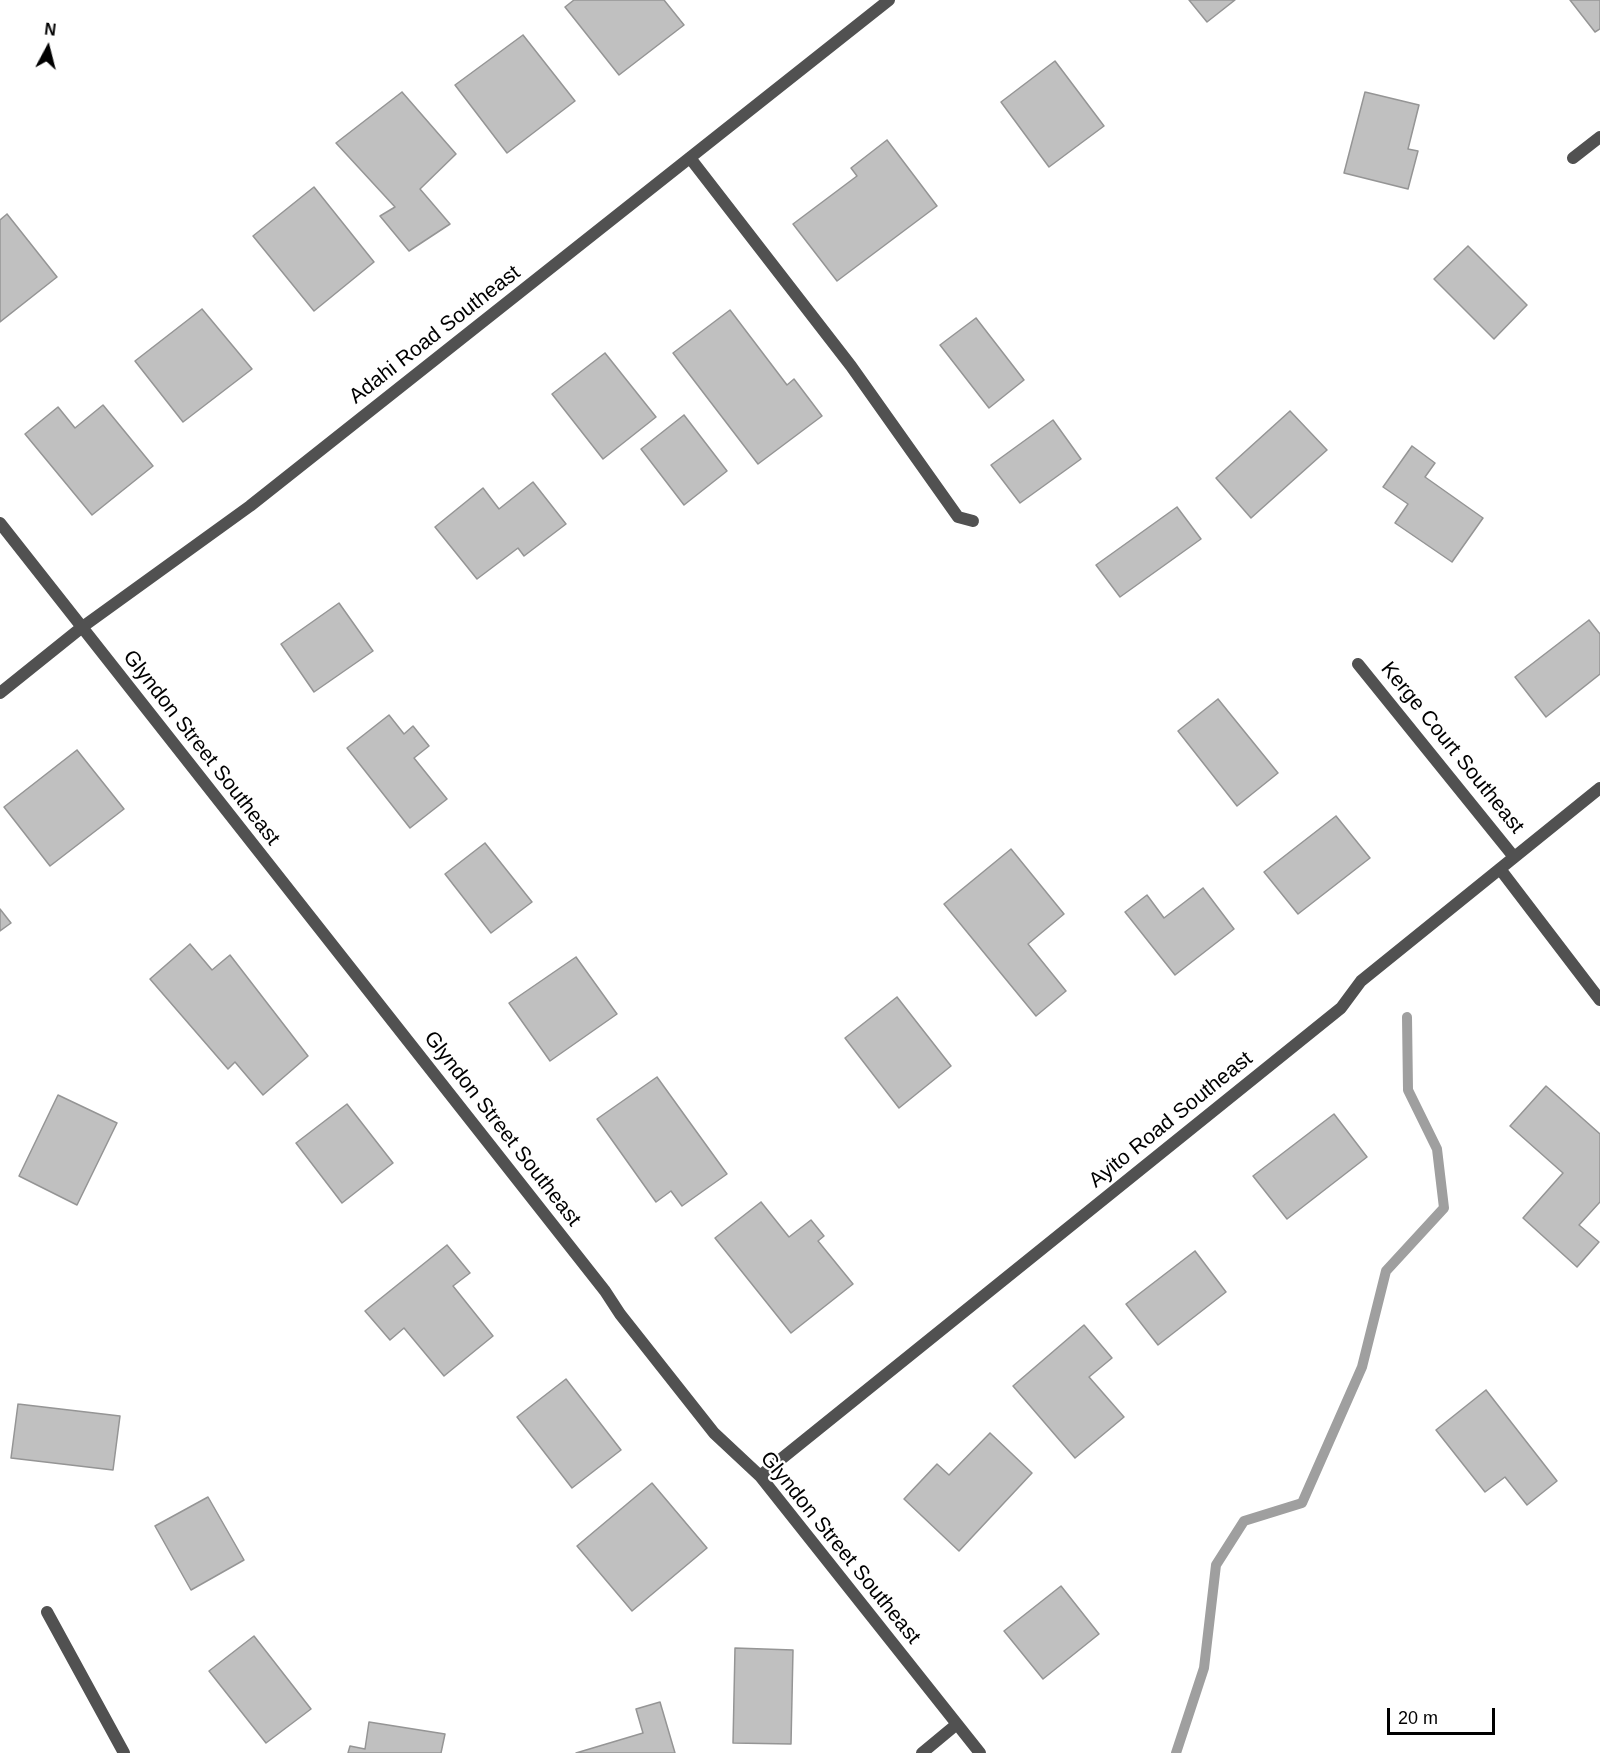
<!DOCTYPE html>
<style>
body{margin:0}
#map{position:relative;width:1600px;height:1753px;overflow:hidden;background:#fff;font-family:Arial,sans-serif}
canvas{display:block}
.north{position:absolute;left:18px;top:18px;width:60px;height:60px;-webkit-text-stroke:4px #fff;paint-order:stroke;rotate:7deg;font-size:16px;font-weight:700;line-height:24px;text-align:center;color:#000}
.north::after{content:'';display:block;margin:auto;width:21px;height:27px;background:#000;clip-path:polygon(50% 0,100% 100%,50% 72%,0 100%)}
.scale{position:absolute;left:1387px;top:1708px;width:108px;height:27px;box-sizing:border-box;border:3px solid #000;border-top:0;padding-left:8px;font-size:18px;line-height:21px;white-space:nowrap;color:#000;-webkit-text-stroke:4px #fff;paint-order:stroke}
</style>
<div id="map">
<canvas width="1600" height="1753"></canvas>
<div class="north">N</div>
<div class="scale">20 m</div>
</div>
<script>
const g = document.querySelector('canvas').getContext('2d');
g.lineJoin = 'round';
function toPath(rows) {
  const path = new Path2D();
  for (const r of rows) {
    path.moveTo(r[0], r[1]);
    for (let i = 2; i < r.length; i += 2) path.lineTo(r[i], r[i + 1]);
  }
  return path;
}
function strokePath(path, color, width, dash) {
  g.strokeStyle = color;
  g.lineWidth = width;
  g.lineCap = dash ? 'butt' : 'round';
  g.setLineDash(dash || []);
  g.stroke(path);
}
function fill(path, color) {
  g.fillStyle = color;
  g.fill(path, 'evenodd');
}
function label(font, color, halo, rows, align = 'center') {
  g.font = font + ' Arial,sans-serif';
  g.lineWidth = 4.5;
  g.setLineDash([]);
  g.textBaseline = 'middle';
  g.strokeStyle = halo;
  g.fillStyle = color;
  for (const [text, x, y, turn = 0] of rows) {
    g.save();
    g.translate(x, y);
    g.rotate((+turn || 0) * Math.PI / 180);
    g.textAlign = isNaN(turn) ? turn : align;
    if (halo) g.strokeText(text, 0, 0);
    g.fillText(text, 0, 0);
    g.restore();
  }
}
strokePath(toPath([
 [1176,1753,1204,1668,1216,1565,1244,1521,1302,1503,1362,1367,1386,1271,1444,1208,1437,1149,1408,1090,1407,1017]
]), '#9f9f9f', 10);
const building = toPath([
 [574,0,664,0,684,25,619,75,565,7,574,0],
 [1189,0,1235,0,1207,22,1189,0],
 [1570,0,1600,0,1600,29,1595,32,1570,0],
 [523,35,575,101,507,153,455,85,523,35],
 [1055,61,1104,126,1049,167,1001,102,1055,61],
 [402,92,456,154,420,189,450,224,409,251,380,216,395,207,336,143,402,92],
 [1365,92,1419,105,1408,149,1418,151,1408,189,1344,173,1365,92],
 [887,140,937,206,837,281,793,224,857,176,851,168,887,140],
 [314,187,374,262,314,311,253,236,314,187],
 [7,214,57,277,0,322,0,220,7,214],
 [1468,246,1527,305,1494,339,1434,279,1468,246],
 [202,309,252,369,183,422,135,361,202,309],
 [730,310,787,385,794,379,822,416,758,464,673,353,730,310],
 [976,318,1024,380,989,408,940,345,976,318],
 [605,353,656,417,603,459,552,394,605,353],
 [103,405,153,466,92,515,25,434,58,407,75,428,103,405],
 [1290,411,1327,450,1251,518,1216,478,1290,411],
 [684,415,727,471,684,505,641,449,684,415],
 [1053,420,1081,459,1020,503,991,465,1053,420],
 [1412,446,1435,463,1425,477,1483,518,1452,562,1395,523,1408,504,1383,487,1412,446],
 [533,482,566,524,524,556,518,548,477,579,435,527,483,488,499,509,533,482],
 [1177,507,1201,539,1120,597,1096,565,1177,507],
 [339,603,373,651,314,692,281,644,339,603],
 [1589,620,1600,634,1600,674,1546,717,1515,677,1589,620],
 [1218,699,1278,773,1237,806,1178,731,1218,699],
 [389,715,404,734,413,726,429,746,414,758,447,799,410,828,347,748,389,715],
 [77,750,124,809,50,866,4,807,77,750],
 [1336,816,1370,858,1298,914,1264,872,1336,816],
 [485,843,532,902,491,933,445,874,485,843],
 [1011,849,1064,914,1028,944,1066,991,1036,1016,944,904,1011,849],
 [1203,888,1234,929,1175,975,1125,912,1147,895,1164,918,1203,888],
 [0,909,11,923,0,931,0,909],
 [190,944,212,970,230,955,308,1056,263,1095,235,1062,228,1069,150,979,190,944],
 [576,957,617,1014,550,1061,509,1003,576,957],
 [897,997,951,1066,899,1108,845,1038,897,997],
 [657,1077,727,1174,682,1206,671,1191,656,1202,597,1119,657,1077],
 [1546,1086,1600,1134,1600,1202,1579,1225,1599,1242,1577,1267,1523,1218,1563,1173,1510,1126,1546,1086],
 [58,1095,117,1123,77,1205,19,1176,58,1095],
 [347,1104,393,1163,342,1203,296,1143,347,1104],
 [1334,1114,1367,1157,1287,1219,1253,1176,1334,1114],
 [761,1202,789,1237,811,1220,824,1236,818,1241,853,1284,791,1333,715,1238,761,1202],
 [447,1245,470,1273,453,1286,493,1336,444,1376,404,1328,390,1340,365,1311,447,1245],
 [1195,1251,1226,1292,1158,1345,1126,1304,1195,1251],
 [1084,1325,1112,1358,1089,1377,1124,1417,1075,1458,1013,1386,1084,1325],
 [566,1379,621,1450,572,1488,517,1417,566,1379],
 [1486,1390,1557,1481,1527,1505,1505,1477,1485,1492,1436,1430,1486,1390],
 [18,1404,120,1416,113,1470,11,1458,18,1404],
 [990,1433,1032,1473,959,1551,904,1499,937,1464,949,1475,990,1433],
 [652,1483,707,1548,632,1611,577,1546,652,1483],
 [208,1497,244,1560,191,1590,155,1526,208,1497],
 [1061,1586,1099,1634,1043,1679,1004,1631,1061,1586],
 [254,1636,311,1709,266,1743,209,1671,254,1636],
 [735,1648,793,1650,791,1744,733,1743,735,1648],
 [660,1702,675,1753,576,1753,643,1733,636,1709,660,1702],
 [369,1722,445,1734,441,1753,348,1753,350,1746,365,1749,369,1722]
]);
fill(building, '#c0c0c0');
strokePath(building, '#959595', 1.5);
strokePath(toPath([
 [690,158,851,366,958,517,973,521]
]), '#515151', 12);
strokePath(toPath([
 [1573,158,1600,137],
 [0,523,605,1291,620,1314,714,1433,760,1476,980,1753],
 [1358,664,1514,857],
 [0,693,81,628,250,506,889,0],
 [1500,869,1600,1000],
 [760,1476,1341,1008,1361,981,1600,788],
 [47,1612,124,1753],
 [922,1753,957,1724]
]), '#515151', 12);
label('21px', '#000', '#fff', [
 ["Adahi Road Southeast",435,335,-38],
 ["Glyndon Street Southeast",201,748,52],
 ["Kerge Court Southeast",1452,748,51],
 ["Ayito Road Southeast",1171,1120,-39],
 ["Glyndon Street Southeast",502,1129,52],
 ["Glyndon Street Southeast",840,1548,51]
]);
</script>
